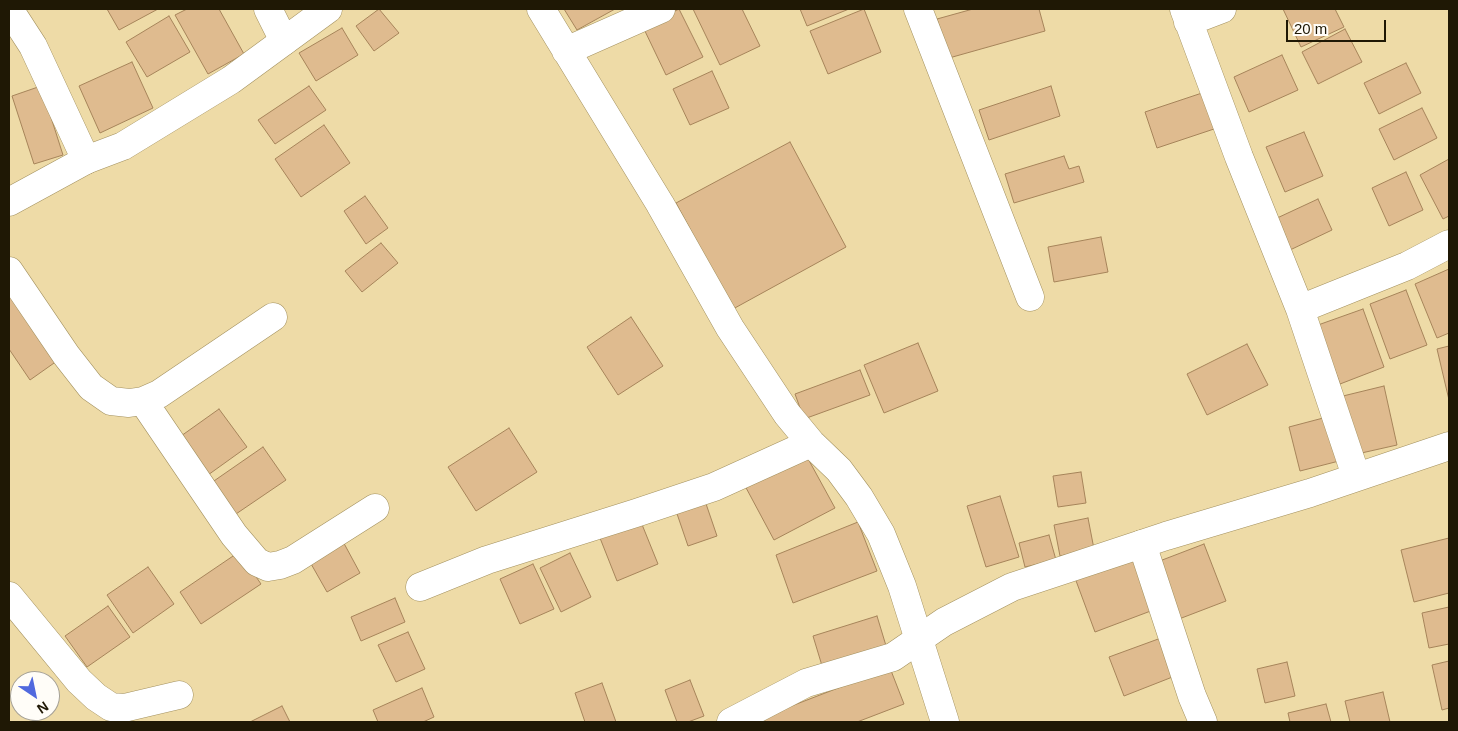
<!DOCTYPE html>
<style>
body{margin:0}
#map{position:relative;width:1458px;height:731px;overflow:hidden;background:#eedba7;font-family:Helvetica,sans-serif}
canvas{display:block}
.frame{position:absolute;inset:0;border:10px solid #1f1805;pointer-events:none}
.north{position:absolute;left:10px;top:671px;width:50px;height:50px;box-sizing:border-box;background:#fffdf8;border:1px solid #a5a197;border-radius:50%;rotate:146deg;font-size:14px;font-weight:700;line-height:20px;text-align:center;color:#1f1805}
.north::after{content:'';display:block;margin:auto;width:18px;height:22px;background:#5169de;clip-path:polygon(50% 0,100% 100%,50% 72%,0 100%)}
.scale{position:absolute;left:1286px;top:20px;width:100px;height:22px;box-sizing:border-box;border:2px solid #1f1805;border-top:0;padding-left:6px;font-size:15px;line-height:18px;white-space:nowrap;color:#1f1805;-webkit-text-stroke:4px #fffdf8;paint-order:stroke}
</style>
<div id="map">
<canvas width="1458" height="731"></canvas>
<div class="frame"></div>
<div class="north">N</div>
<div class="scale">20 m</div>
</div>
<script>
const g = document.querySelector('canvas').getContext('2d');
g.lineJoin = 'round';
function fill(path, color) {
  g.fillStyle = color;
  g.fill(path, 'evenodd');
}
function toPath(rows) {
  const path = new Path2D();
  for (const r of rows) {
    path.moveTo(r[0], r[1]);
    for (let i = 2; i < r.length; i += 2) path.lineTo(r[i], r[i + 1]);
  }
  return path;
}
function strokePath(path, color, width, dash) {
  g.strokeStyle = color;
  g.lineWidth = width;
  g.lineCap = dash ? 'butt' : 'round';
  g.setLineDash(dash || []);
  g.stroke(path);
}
const building = toPath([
 [107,9,158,9,119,30,107,9],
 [187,9,219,9,244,54,208,74,175,15,187,9],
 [379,9,399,33,374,51,356,26,379,9],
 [564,9,615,9,577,30,564,9],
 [679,9,703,57,666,75,643,27,679,9],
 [693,9,742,9,760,46,720,65,693,9],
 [800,9,849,9,807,26,800,9],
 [864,9,881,52,828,74,810,31,864,9],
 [973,9,1039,9,1045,31,949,58,937,19,973,9],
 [1283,9,1335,9,1344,27,1301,47,1283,9],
 [169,16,190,52,147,77,126,42,169,16],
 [342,28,358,55,316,81,299,53,342,28],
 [1345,29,1362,62,1318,84,1302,52,1345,29],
 [1282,55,1298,90,1249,112,1234,77,1282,55],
 [132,62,153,108,100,133,79,86,132,62],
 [1406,63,1421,93,1379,114,1364,83,1406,63],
 [712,71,729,108,690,125,673,89,712,71],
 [41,86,63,155,34,164,12,96,41,86],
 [309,86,326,110,275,144,258,120,309,86],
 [1051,86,1060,116,989,140,979,110,1051,86],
 [1205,92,1217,128,1157,148,1145,112,1205,92],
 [1422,108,1437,138,1394,160,1379,129,1422,108],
 [324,125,350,163,301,197,275,159,324,125],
 [1304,132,1323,176,1285,192,1266,147,1304,132],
 [790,142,846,247,733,309,676,203,790,142],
 [1064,156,1069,169,1079,166,1084,182,1014,203,1005,174,1064,156],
 [1449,159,1449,216,1443,219,1420,175,1449,159],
 [1406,172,1423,210,1389,226,1372,188,1406,172],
 [365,196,388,228,366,244,344,211,365,196],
 [1318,199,1332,230,1290,250,1275,219,1318,199],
 [1101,237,1108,272,1054,282,1048,247,1101,237],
 [381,243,398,263,362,292,345,271,381,243],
 [1449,269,1449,333,1437,338,1415,284,1449,269],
 [9,277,64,356,30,380,9,349,9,277],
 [1406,290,1427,345,1390,359,1370,304,1406,290],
 [1363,309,1384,367,1340,384,1318,325,1363,309],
 [631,317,663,366,618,395,587,347,631,317],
 [918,343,938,391,884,413,864,365,918,343],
 [1247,344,1268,385,1207,415,1187,374,1247,344],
 [1449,346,1449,400,1437,349,1449,346],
 [860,370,870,395,804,419,795,394,860,370],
 [1384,386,1397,445,1357,454,1343,396,1384,386],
 [219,409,247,447,201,480,174,441,219,409],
 [1327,417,1339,461,1300,471,1289,427,1327,417],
 [509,428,537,472,476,511,448,467,509,428],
 [263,447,286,480,233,516,211,483,263,447],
 [806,455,835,508,774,540,744,484,806,455],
 [1081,472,1086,503,1058,507,1053,476,1081,472],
 [702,492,717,536,688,546,673,502,702,492],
 [1000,496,1019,557,986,567,967,506,1000,496],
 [1088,518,1094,549,1060,556,1054,525,1088,518],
 [641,522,658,564,617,581,600,538,641,522],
 [858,522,877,571,793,603,776,555,858,522],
 [1049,535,1056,560,1025,567,1019,543,1049,535],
 [340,536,360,573,327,592,306,555,340,536],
 [1449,538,1449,593,1414,602,1401,550,1449,538],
 [1204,544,1226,601,1179,619,1157,562,1204,544],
 [239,552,261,584,201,624,180,592,239,552],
 [570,553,591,597,561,612,540,568,570,553],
 [1135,555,1156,609,1095,632,1075,578,1135,555],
 [533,564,554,609,520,624,500,579,533,564],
 [148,567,174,604,133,633,107,595,148,567],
 [395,598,405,622,361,641,351,617,395,598],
 [108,606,130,637,87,667,65,636,108,606],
 [1449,607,1449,644,1429,648,1422,613,1449,607],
 [877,616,887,649,823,669,813,636,877,616],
 [408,632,425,669,396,682,378,645,408,632],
 [1161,638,1175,676,1124,696,1109,657,1161,638],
 [1449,661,1449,708,1442,710,1432,665,1449,661],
 [1287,662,1295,696,1265,703,1257,669,1287,662],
 [890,668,904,704,857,722,750,722,890,668],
 [690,680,704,716,688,722,677,722,665,690,690,680],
 [602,683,616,722,585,722,575,693,602,683],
 [422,688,434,717,423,722,378,722,373,710,422,688],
 [1383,692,1390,722,1350,722,1345,701,1383,692],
 [1326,704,1331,722,1290,722,1288,713,1326,704],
 [282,706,290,722,250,722,282,706]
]);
fill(building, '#dfbb8f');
strokePath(building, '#a6845a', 1);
const street = toPath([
 [9,9,33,46,86,160],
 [268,9,284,41],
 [541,9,660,204,730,328,787,414,811,443,839,470,859,497,881,534,902,586,945,722],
 [918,9,1030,297],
 [1184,9,1239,157,1300,309,1356,476],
 [1188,22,1222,9],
 [566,51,661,9],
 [9,271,66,355,91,387,111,401,129,403,143,401,159,394,273,317],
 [1300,309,1407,266,1449,244],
 [143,401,234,535,257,562,268,567,280,565,293,560,375,508],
 [1142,544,1192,696,1203,722],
 [420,587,487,560,636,513,714,487,811,443],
 [9,596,79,681,96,697,111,707,124,708,179,695]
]);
const secondary = toPath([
 [9,202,86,160,123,146,231,80,328,9],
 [731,722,806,683,893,657,944,622,1012,587,1166,536,1310,493,1449,446]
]);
strokePath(street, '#a3915f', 29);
strokePath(secondary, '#a3915f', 29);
strokePath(street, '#fff', 28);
strokePath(secondary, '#fff', 28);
</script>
